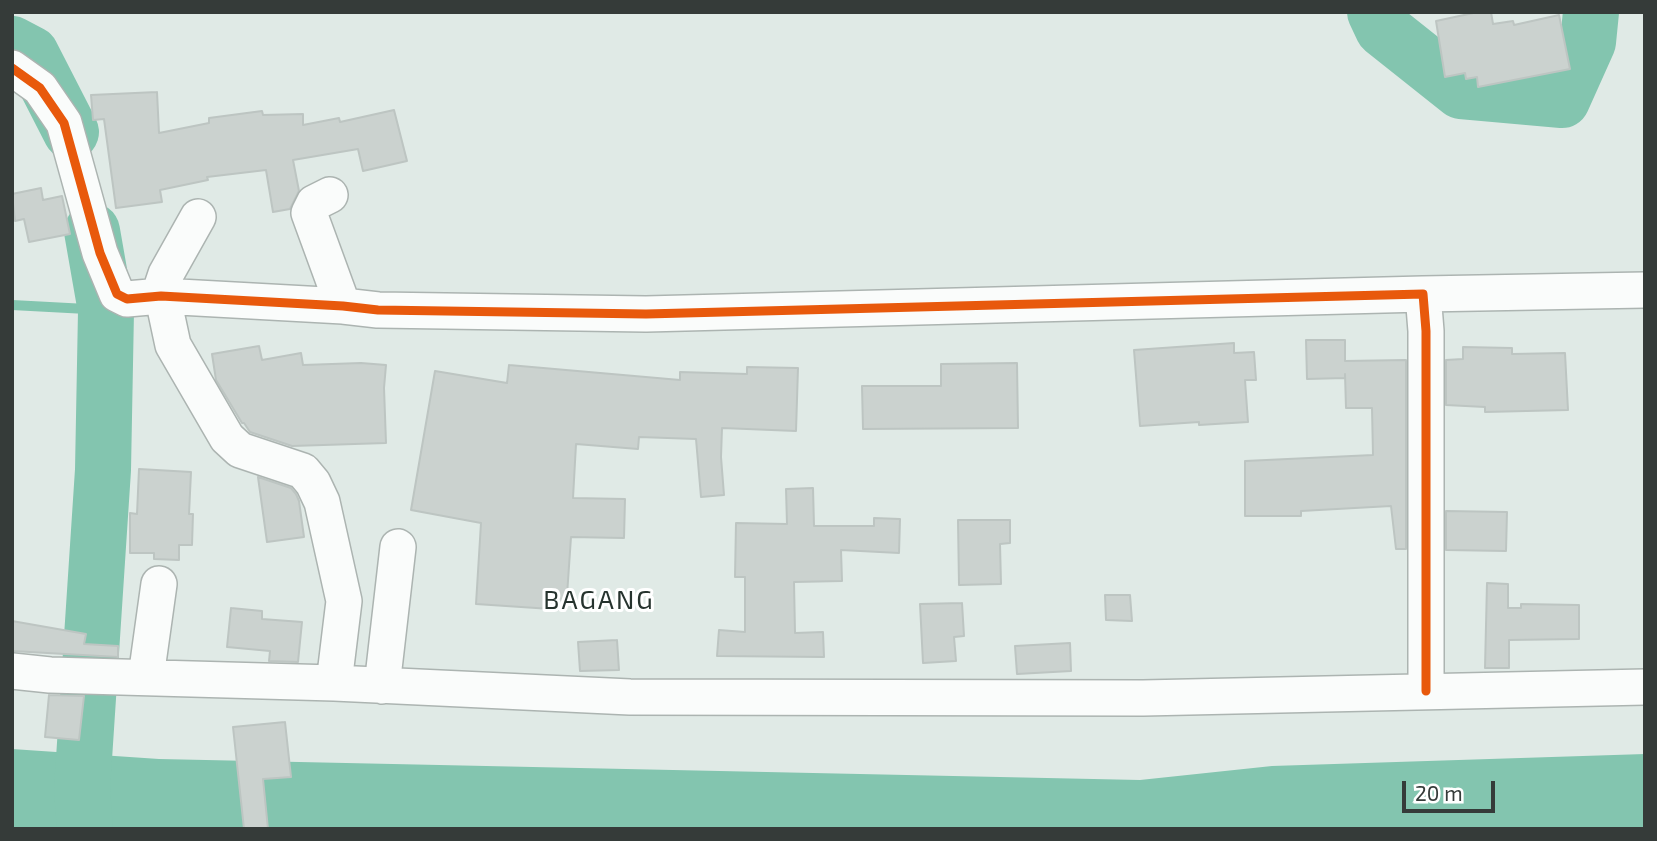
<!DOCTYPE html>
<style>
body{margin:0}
#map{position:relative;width:1657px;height:841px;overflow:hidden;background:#e0eae6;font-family:"Exo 2",sans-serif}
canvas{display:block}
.frame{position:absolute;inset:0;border:14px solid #353b39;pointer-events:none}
.scale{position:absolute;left:1402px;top:781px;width:93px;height:32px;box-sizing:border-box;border:4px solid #353b39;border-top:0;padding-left:9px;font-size:21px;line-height:24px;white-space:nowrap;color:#353b39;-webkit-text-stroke:5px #fff;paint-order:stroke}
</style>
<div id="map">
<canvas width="1657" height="841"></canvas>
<div class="frame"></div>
<div class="scale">20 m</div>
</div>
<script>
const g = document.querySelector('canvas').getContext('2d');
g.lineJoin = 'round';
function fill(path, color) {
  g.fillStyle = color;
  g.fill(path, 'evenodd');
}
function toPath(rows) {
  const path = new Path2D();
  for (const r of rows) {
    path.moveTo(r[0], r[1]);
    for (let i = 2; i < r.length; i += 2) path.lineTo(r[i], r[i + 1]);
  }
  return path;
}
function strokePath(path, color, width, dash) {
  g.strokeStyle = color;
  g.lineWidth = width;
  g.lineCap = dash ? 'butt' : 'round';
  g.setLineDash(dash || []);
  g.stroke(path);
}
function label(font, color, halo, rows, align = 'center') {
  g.font = font + ' "Exo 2",sans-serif';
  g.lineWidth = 6;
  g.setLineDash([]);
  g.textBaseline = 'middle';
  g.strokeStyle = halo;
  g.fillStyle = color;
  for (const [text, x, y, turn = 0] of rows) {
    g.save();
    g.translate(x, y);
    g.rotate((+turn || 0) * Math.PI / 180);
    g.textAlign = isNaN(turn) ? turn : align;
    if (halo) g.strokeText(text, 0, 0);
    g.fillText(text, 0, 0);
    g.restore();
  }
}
fill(toPath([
 [12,749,159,759,1140,780,1272,766,1645,754,1645,829,12,829]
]), '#83c5af');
strokePath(toPath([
 [12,305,124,311]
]), '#83c5af', 10);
strokePath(toPath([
 [1375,12,1383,29,1461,91,1562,100,1588,42,1591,12],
 [12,44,31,54,71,132],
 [85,829,82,789,103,470,106,311,92,231]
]), '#83c5af', 56);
const building = toPath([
 [1478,12,1491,12,1493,24,1513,21,1514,25,1559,15,1570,69,1478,87,1477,77,1466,79,1465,73,1445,77,1436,21,1478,12],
 [157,92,159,133,209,123,209,118,262,111,263,115,303,114,303,125,339,118,340,122,394,110,407,161,363,171,358,149,293,160,299,191,290,209,273,212,266,170,207,177,208,180,160,190,162,202,116,208,104,119,93,120,91,95,157,92],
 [41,188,43,200,62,196,70,234,29,242,24,219,15,221,12,194,41,188],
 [1306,340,1345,340,1345,361,1406,360,1406,549,1396,549,1391,506,1301,511,1301,516,1245,516,1245,461,1373,455,1372,408,1346,408,1345,374,1345,378,1307,379,1306,340],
 [1234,343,1234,353,1254,352,1256,380,1245,380,1248,422,1199,425,1199,422,1140,426,1134,350,1234,343],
 [259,346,262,360,301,353,303,365,361,363,386,365,384,388,386,443,292,446,250,432,244,423,242,423,216,380,212,354,259,346],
 [1463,347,1512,348,1512,354,1565,353,1568,410,1485,412,1485,407,1446,405,1446,360,1463,359,1463,347],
 [1017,363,1018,428,863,429,862,386,941,386,941,364,1017,363],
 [509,365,680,380,680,372,747,374,747,367,798,368,796,431,722,428,721,457,724,495,701,497,696,439,639,437,638,449,576,444,573,498,625,499,624,538,571,537,566,610,476,604,481,523,411,510,435,371,507,383,509,365],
 [139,469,191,472,189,514,193,514,192,545,179,545,179,560,154,559,154,553,130,553,130,513,137,514,139,469],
 [258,477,291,488,296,494,299,501,304,537,267,542,258,477],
 [813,488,814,526,874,526,874,518,900,519,899,553,841,550,842,581,794,582,795,633,823,632,824,657,717,656,719,630,745,632,745,577,735,577,736,523,787,524,786,489,813,488],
 [1446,511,1507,512,1506,551,1446,550,1446,511],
 [958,520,1010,520,1010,543,1000,544,1001,584,959,585,958,520],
 [1487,583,1508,584,1508,608,1521,608,1521,604,1579,605,1579,639,1509,640,1509,668,1485,668,1487,583],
 [1105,595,1130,595,1132,621,1106,620,1105,595],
 [962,603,964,636,954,637,956,661,923,663,920,604,962,603],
 [231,608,262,611,262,619,302,622,298,662,269,661,270,651,227,647,231,608],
 [12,621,86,634,84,644,118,646,118,657,12,651,12,621],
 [617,640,619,670,580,671,578,642,617,640],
 [1070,643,1071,671,1017,674,1015,646,1070,643],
 [49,695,84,696,79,740,45,737,49,695],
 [285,722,291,777,263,779,268,829,244,829,233,727,285,722]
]);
fill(building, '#cbd2cf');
strokePath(building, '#bdc5c2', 2);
const minor = toPath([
 [12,68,40,88,64,123,100,253,117,294,127,299,161,296,343,306,378,310,646,314,1423,294,1426,331,1426,691],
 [330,195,314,203,309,213,343,306],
 [198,217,166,274,161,289,173,345,227,438,240,450,303,471,313,483,322,502,344,601,334,683],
 [1423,294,1645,290],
 [12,671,50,675,334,683,630,697,1143,698,1645,687],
 [146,677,159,584],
 [382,686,398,547]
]);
strokePath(minor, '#acb4b1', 38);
strokePath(minor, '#fafcfb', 35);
strokePath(toPath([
 [12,68,40,88,64,123,100,253,117,294,127,299,161,296,343,306,378,310,646,314,1423,294,1426,331,1426,691]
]), '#e8590c', 9);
g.letterSpacing = '2px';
label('26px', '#26332e', '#fff', [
 ["BAGANG",599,600]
]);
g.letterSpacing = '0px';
</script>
